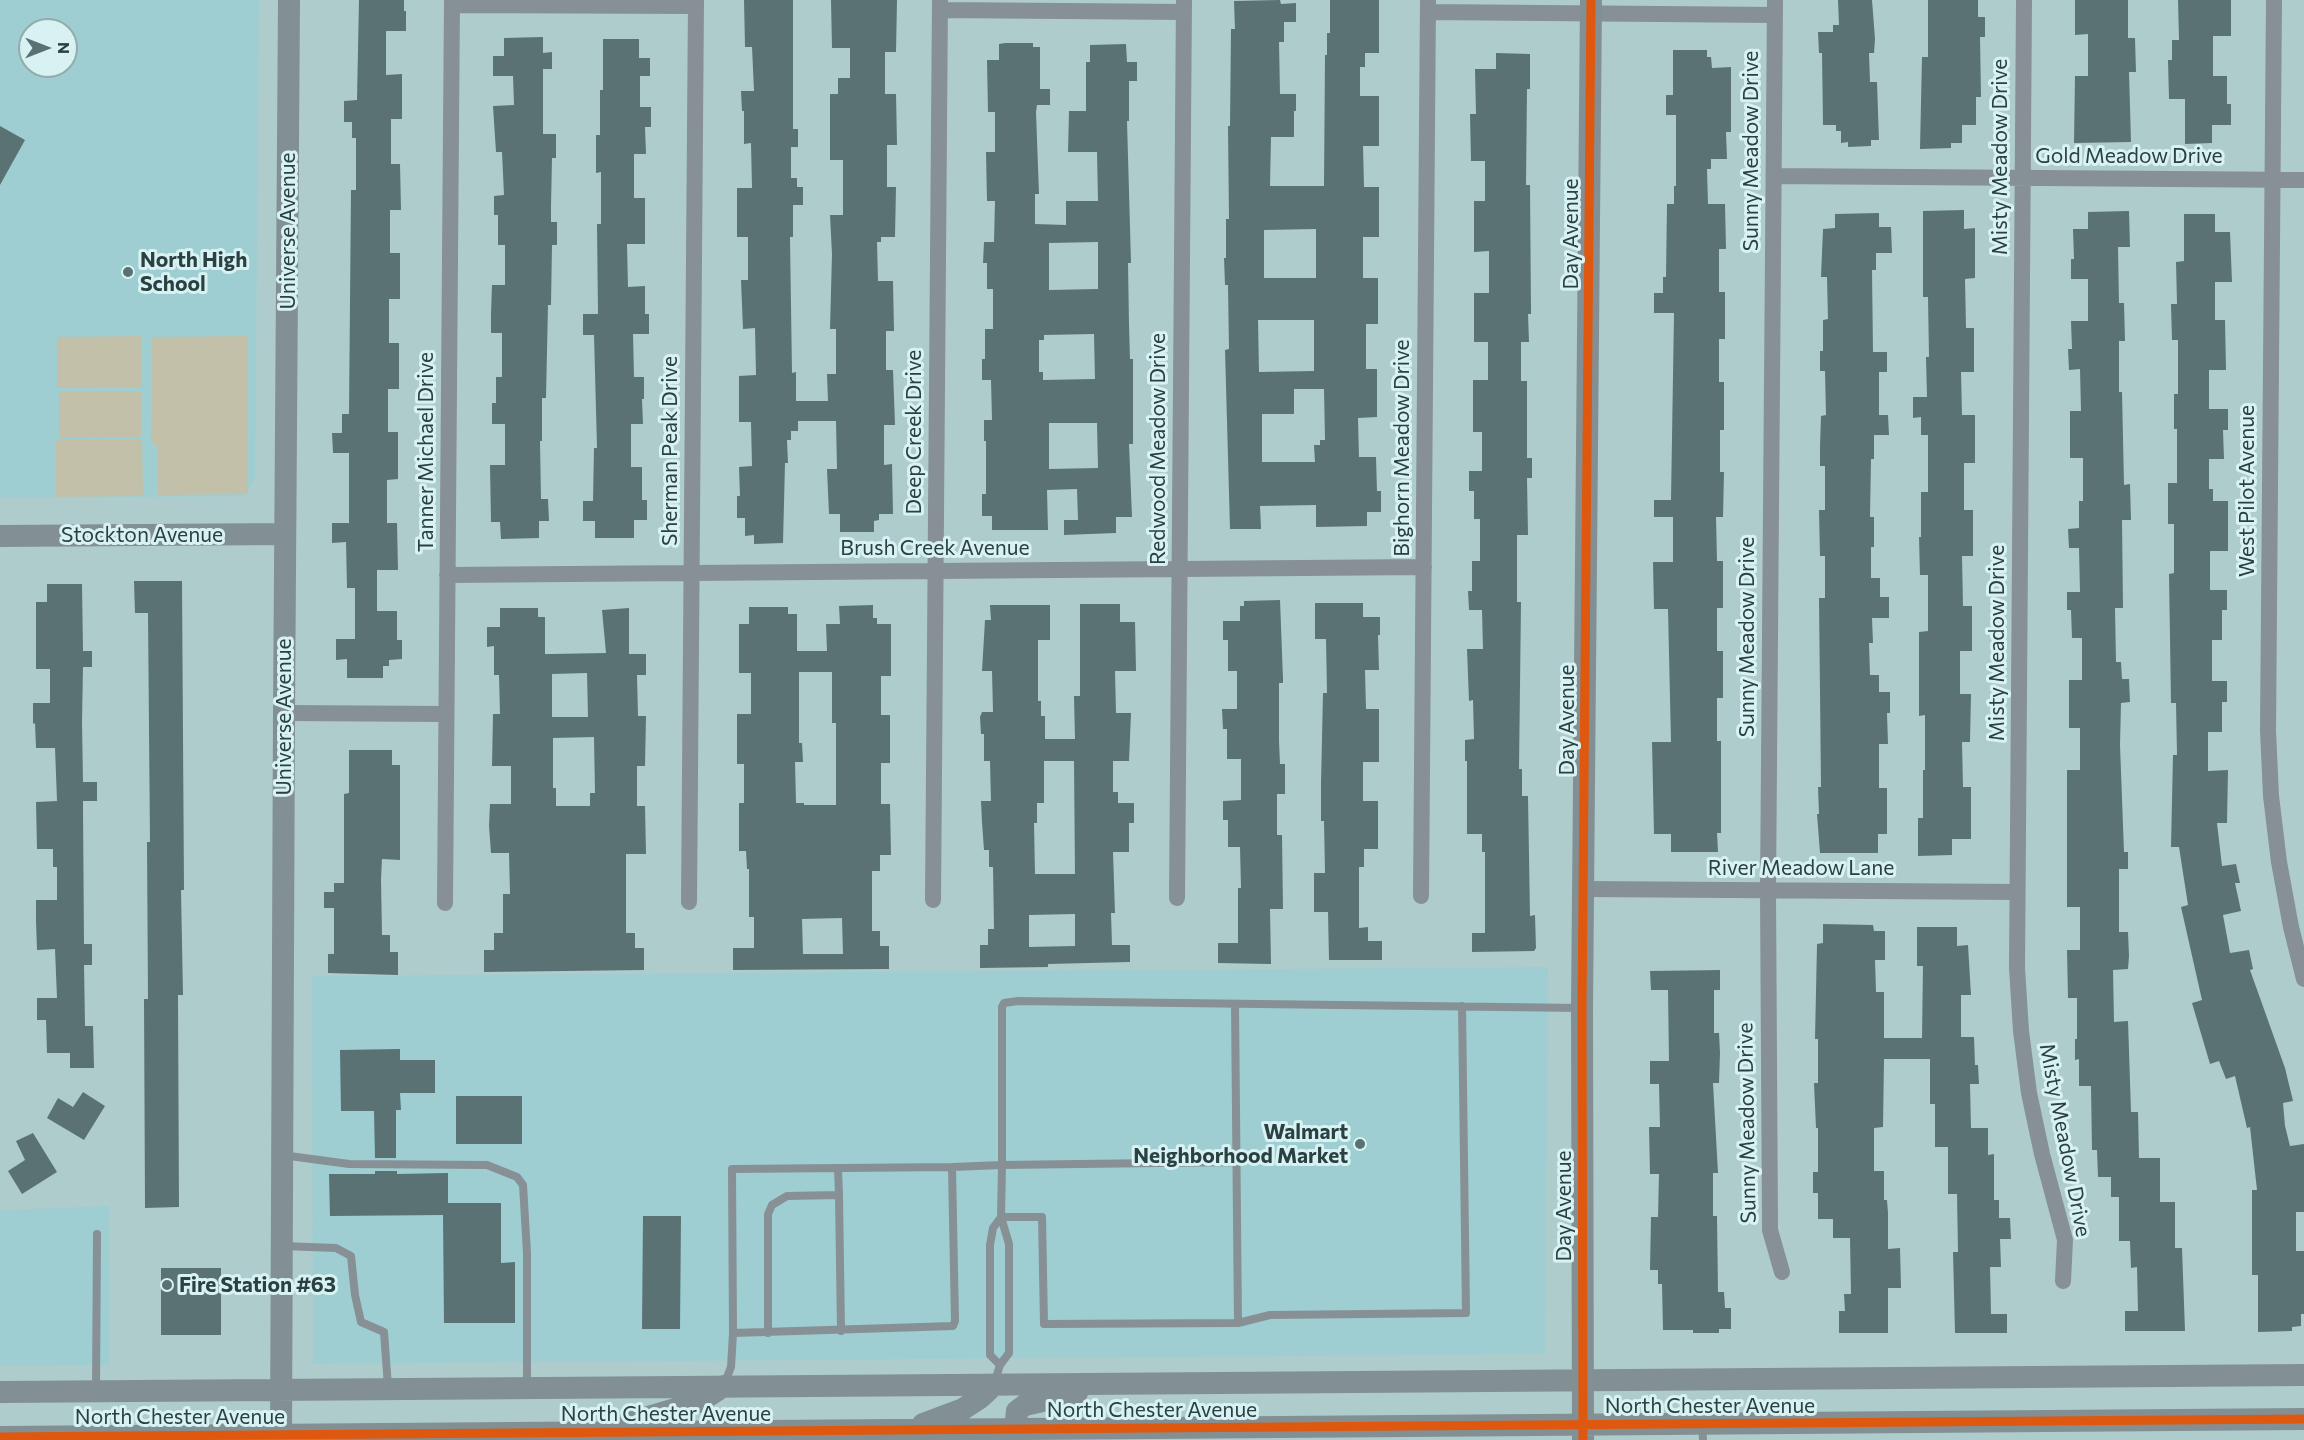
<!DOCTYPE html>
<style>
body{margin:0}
#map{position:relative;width:2304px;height:1440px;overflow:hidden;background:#afcccd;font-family:Commissioner,sans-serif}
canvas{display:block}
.north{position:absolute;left:18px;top:18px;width:60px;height:60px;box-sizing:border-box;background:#d8f2f4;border:2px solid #92abac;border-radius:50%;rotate:90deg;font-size:16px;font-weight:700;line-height:24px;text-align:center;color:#2a4041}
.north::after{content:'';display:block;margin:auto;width:21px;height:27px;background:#597172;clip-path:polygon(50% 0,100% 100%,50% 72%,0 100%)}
</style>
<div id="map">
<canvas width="2304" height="1440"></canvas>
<div class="north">N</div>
</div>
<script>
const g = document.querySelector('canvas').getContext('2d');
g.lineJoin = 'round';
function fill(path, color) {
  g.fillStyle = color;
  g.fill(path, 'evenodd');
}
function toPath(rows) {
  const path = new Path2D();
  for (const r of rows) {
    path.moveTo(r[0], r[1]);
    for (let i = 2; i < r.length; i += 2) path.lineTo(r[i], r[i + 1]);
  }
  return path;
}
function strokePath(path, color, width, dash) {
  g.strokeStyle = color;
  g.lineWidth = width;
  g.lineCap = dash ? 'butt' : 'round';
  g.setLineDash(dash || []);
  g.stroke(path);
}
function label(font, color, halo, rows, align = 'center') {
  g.font = font + ' Commissioner,sans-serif';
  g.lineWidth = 6;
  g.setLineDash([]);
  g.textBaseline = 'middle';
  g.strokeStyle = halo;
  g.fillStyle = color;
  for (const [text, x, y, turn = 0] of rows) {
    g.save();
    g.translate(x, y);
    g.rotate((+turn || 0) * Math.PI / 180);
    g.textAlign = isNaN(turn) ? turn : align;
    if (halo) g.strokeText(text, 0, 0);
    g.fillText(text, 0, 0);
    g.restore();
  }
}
fill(toPath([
 [0,0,259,0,255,478,245,496,0,498],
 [30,30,66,30,66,66,30,66],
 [1548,967,1545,1354,313,1364,312,976],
 [109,1206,109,1365,0,1366,0,1210]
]), '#9eced1');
fill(toPath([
 [141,336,142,387,57,388,57,337],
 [247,336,248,494,158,495,157,445,151,444,152,337],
 [59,391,141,391,141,437,59,438],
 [56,439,142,439,143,496,56,497]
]), '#c2c0a8');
fill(toPath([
 [359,0,404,0,404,11,406,11,406,31,386,31,386,75,402,74,402,119,391,119,391,164,400,164,401,210,390,210,390,253,400,253,400,299,389,299,389,343,399,343,399,389,388,389,388,432,398,432,398,479,387,480,387,523,397,523,398,570,377,570,377,611,397,611,397,640,402,640,402,659,389,660,389,666,383,666,383,678,347,678,347,659,336,660,336,639,355,639,355,588,347,588,346,542,332,543,332,523,349,523,349,453,333,453,332,433,342,433,342,414,349,414,351,190,356,190,356,138,352,138,352,122,344,122,344,101,357,100],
 [744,0,793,0,793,129,798,129,798,147,791,147,791,178,797,178,797,187,803,187,803,205,793,205,793,237,790,237,792,373,796,372,796,401,828,401,827,374,836,374,836,329,830,329,832,254,830,215,843,215,843,160,830,160,830,94,838,94,838,78,850,78,850,48,832,48,831,0,897,0,896,52,885,52,885,94,896,94,897,145,887,145,887,187,896,187,895,237,881,237,881,242,877,242,878,281,893,281,894,331,886,331,886,370,893,370,895,425,884,425,884,465,892,464,893,514,879,514,879,520,874,521,874,532,840,532,840,514,829,514,827,469,837,469,836,421,798,421,798,431,791,431,791,440,787,440,788,463,785,463,783,543,754,544,754,535,745,536,745,518,737,518,737,496,740,496,739,467,752,466,751,422,739,422,739,376,756,375,755,328,743,329,741,280,748,280,748,237,737,237,737,188,752,188,751,143,744,144,744,111,742,111,741,91,754,91,752,47,745,47],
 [1280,0,1281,4,1296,3,1296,22,1284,22,1284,42,1279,42,1280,94,1296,94,1296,111,1294,111,1294,137,1271,137,1270,186,1324,186,1325,55,1327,55,1327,33,1330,33,1330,0,1379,0,1379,53,1365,53,1365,67,1360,67,1360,96,1379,96,1379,146,1363,146,1364,187,1379,187,1379,237,1363,237,1363,278,1378,278,1378,324,1366,324,1366,369,1377,369,1377,417,1358,418,1359,457,1376,457,1377,491,1381,491,1381,512,1367,512,1367,526,1316,527,1316,505,1260,506,1261,529,1230,529,1225,350,1229,349,1228,285,1225,285,1224,258,1226,258,1226,219,1229,219,1228,126,1230,126,1231,29,1235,29,1234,1],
 [1316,229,1316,278,1264,278,1264,230],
 [1258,320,1314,320,1314,371,1259,372],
 [1294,389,1324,389,1325,440,1320,440,1320,445,1314,445,1315,462,1262,462,1262,414,1294,414],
 [1838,0,1872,0,1875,39,1874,53,1869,53,1870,82,1877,82,1879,140,1871,140,1871,146,1848,147,1848,142,1841,143,1841,131,1836,131,1836,125,1823,125,1822,53,1819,53,1818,32,1833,32,1833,25,1839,25],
 [1928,0,1978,0,1978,17,1985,17,1985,37,1980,37,1981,97,1976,97,1976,125,1962,125,1962,143,1951,143,1951,148,1920,149,1922,57,1928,57],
 [2075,0,2128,0,2128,38,2135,38,2136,72,2129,72,2131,142,2074,143,2075,76,2088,76,2088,34,2075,35],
 [2178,0,2231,0,2231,36,2213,36,2213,76,2227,76,2227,104,2231,104,2231,125,2212,125,2212,143,2185,144,2185,99,2169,99,2168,60,2172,60,2172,40,2179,40],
 [543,37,543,53,552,52,552,69,543,69,543,134,556,134,556,158,552,158,551,207,551,222,557,222,557,245,552,245,551,305,548,305,546,398,542,398,542,441,540,441,541,499,548,499,549,521,539,521,539,538,501,539,500,522,491,522,490,465,505,465,505,424,492,424,492,403,496,403,496,377,502,377,502,333,491,333,491,314,492,285,505,285,505,245,498,245,498,215,494,215,494,196,504,195,502,152,496,152,493,106,514,105,513,76,493,76,493,56,504,56,504,38],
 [603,39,639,39,639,58,650,58,650,76,640,76,640,107,651,107,651,127,645,127,646,154,634,154,634,198,645,198,645,244,627,244,628,287,645,286,645,314,649,314,649,334,633,334,634,377,644,377,644,399,642,399,643,424,631,424,631,467,642,467,642,500,647,500,647,520,634,520,634,538,595,538,595,521,583,521,583,501,593,501,594,448,597,448,594,335,583,335,583,314,598,314,597,224,601,224,601,172,596,173,596,135,600,135,600,90,603,90],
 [1005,43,1033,43,1033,47,1040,47,1040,89,1050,89,1050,105,1037,105,1036,112,1039,194,1035,194,1035,224,1066,225,1066,201,1098,201,1097,152,1068,152,1069,111,1086,111,1086,62,1090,62,1090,45,1126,44,1127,62,1137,62,1137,81,1129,81,1129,121,1127,121,1131,263,1128,263,1129,325,1130,359,1133,359,1133,444,1129,444,1132,517,1116,517,1116,533,1064,535,1064,520,1078,520,1077,489,1047,490,1048,530,992,530,992,516,982,516,982,494,986,494,986,441,984,441,984,420,992,420,991,380,982,380,982,359,985,359,985,329,993,329,993,289,987,289,987,263,983,263,984,242,994,242,995,201,987,201,986,152,995,152,995,112,988,112,987,60,999,60,999,44],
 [1098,242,1098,289,1049,290,1049,243],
 [1094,334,1095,379,1043,380,1043,372,1039,372,1039,340,1044,340,1044,335],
 [1049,423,1097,423,1098,468,1049,469],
 [1673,50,1707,50,1707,57,1711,57,1712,68,1731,67,1731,132,1726,132,1727,159,1711,159,1711,169,1707,169,1708,204,1725,204,1726,249,1719,249,1719,292,1725,292,1725,339,1719,339,1719,382,1724,382,1724,430,1720,430,1720,472,1724,472,1723,517,1716,517,1717,561,1723,561,1723,608,1717,608,1717,651,1723,651,1723,698,1717,698,1717,741,1721,741,1721,833,1717,833,1718,852,1671,852,1671,834,1654,834,1652,742,1671,742,1668,609,1654,609,1653,562,1673,562,1673,517,1654,517,1654,500,1671,500,1674,313,1654,313,1654,293,1663,293,1663,277,1666,277,1667,204,1674,204,1674,186,1676,186,1676,115,1666,115,1666,95,1673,95],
 [1496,53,1530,54,1530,89,1527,89,1526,185,1530,185,1531,314,1528,314,1529,342,1521,342,1521,381,1527,381,1527,458,1532,458,1532,478,1527,478,1528,535,1517,535,1517,602,1521,602,1519,769,1522,769,1522,796,1528,796,1530,916,1535,915,1536,948,1534,951,1472,952,1472,933,1485,933,1485,852,1482,852,1482,834,1467,834,1467,761,1465,761,1465,740,1474,739,1473,700,1469,701,1467,649,1483,649,1482,610,1469,610,1468,591,1472,591,1472,561,1480,561,1480,519,1474,519,1474,491,1469,491,1469,471,1482,471,1482,432,1473,432,1473,380,1488,380,1488,342,1474,342,1474,293,1489,293,1489,251,1474,252,1474,201,1485,201,1485,161,1471,161,1470,114,1476,114,1475,69,1496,69],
 [0,126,25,140,0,185],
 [1964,210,1964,229,1975,228,1975,278,1965,279,1966,328,1974,328,1974,372,1961,372,1962,415,1975,415,1975,463,1964,463,1964,510,1973,510,1973,556,1962,556,1963,606,1972,606,1972,651,1960,651,1960,694,1971,694,1970,742,1962,742,1963,787,1971,787,1971,839,1952,839,1952,855,1918,856,1918,818,1923,818,1923,770,1925,770,1925,715,1919,716,1919,632,1928,631,1928,575,1920,575,1919,537,1921,537,1921,492,1928,492,1928,435,1921,435,1921,417,1913,418,1913,397,1927,397,1926,357,1929,357,1928,297,1923,297,1923,211],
 [2129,211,2130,247,2118,247,2119,303,2124,303,2125,341,2119,341,2119,392,2122,392,2124,485,2130,484,2131,520,2122,520,2123,608,2115,608,2116,662,2121,662,2122,679,2129,679,2130,702,2121,703,2120,745,2124,852,2128,852,2128,869,2119,869,2119,932,2128,932,2129,956,2128,969,2113,970,2114,1022,2128,1021,2131,1112,2138,1112,2139,1158,2160,1158,2160,1202,2175,1202,2175,1248,2182,1248,2185,1331,2125,1331,2125,1311,2138,1311,2137,1267,2131,1268,2130,1241,2119,1241,2119,1197,2111,1197,2111,1177,2098,1177,2097,1150,2092,1150,2091,1086,2079,1086,2079,1059,2075,1060,2075,1039,2077,1039,2077,998,2068,998,2067,950,2080,950,2080,907,2067,907,2067,770,2080,770,2080,728,2069,728,2069,680,2082,680,2082,638,2072,638,2071,610,2067,610,2067,592,2080,592,2079,548,2069,548,2068,529,2079,528,2079,501,2083,501,2083,458,2070,458,2070,411,2081,411,2080,369,2069,370,2068,349,2072,349,2071,321,2088,321,2088,279,2071,279,2071,259,2074,259,2073,229,2088,229,2088,212],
 [1879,213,1879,227,1891,227,1892,253,1876,253,1876,270,1872,270,1873,352,1887,352,1887,372,1879,372,1879,415,1888,415,1889,435,1874,435,1874,459,1871,459,1870,517,1874,517,1874,547,1871,547,1871,578,1880,578,1880,597,1889,597,1889,618,1872,618,1873,643,1869,643,1870,675,1879,675,1879,692,1890,692,1890,713,1887,713,1888,744,1879,744,1879,788,1887,788,1887,834,1878,834,1878,853,1820,853,1817,814,1819,814,1818,787,1821,787,1819,598,1825,598,1825,556,1820,556,1819,510,1825,510,1825,466,1820,466,1820,446,1821,416,1826,415,1825,371,1820,371,1820,351,1823,351,1823,320,1828,319,1827,277,1821,277,1823,229,1835,228,1835,214],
 [2184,214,2215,214,2215,232,2230,232,2232,282,2215,282,2215,320,2225,320,2226,370,2209,370,2209,409,2228,409,2228,430,2223,430,2224,459,2209,459,2209,489,2213,489,2213,501,2228,501,2228,551,2210,551,2210,590,2227,590,2227,610,2222,610,2222,640,2212,640,2212,681,2227,681,2227,702,2222,702,2222,732,2208,732,2208,771,2228,770,2227,823,2217,823,2222,866,2236,864,2240,883,2235,883,2241,911,2223,915,2230,953,2249,950,2253,969,2250,970,2285,1068,2293,1101,2283,1103,2285,1126,2290,1146,2304,1144,2304,1212,2296,1212,2296,1251,2304,1251,2304,1314,2301,1314,2301,1326,2292,1327,2292,1331,2258,1332,2258,1275,2252,1275,2252,1190,2257,1190,2250,1127,2247,1128,2235,1076,2226,1079,2219,1061,2210,1064,2192,1003,2202,1000,2181,907,2188,905,2179,847,2171,847,2173,755,2177,755,2176,703,2171,703,2169,574,2174,573,2174,524,2168,524,2168,483,2177,483,2177,429,2174,429,2174,394,2178,394,2178,340,2172,340,2171,304,2177,304,2176,262,2184,261],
 [134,581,182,581,184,890,181,890,183,995,178,995,179,1207,145,1208,144,999,148,999,147,842,150,842,148,613,135,613],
 [47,584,82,584,83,651,92,651,92,667,83,667,82,722,83,782,97,782,97,801,83,801,83,808,84,944,92,944,92,965,84,965,85,1026,93,1026,94,1068,70,1068,70,1053,47,1053,46,1020,37,1020,37,998,57,998,55,949,37,950,36,921,36,900,57,900,57,867,53,867,53,849,37,849,36,802,57,801,55,748,36,748,35,723,33,724,33,703,50,703,50,669,36,669,36,602,47,602],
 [1280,600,1283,679,1283,683,1279,683,1279,741,1280,764,1285,764,1285,794,1277,794,1277,835,1282,835,1283,909,1270,909,1271,964,1218,963,1218,943,1238,943,1238,888,1241,888,1240,847,1228,847,1228,820,1223,820,1223,801,1241,800,1241,759,1227,759,1227,729,1223,729,1222,709,1237,709,1237,671,1228,671,1228,640,1223,640,1223,621,1240,621,1240,606,1244,606,1244,601],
 [1315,603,1363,603,1363,617,1380,617,1380,635,1378,635,1379,670,1365,670,1366,709,1379,709,1379,762,1363,762,1363,801,1378,801,1378,849,1364,849,1364,867,1359,867,1359,928,1368,927,1368,941,1382,941,1382,960,1329,960,1328,912,1314,912,1314,873,1325,873,1324,821,1321,821,1321,783,1323,693,1327,693,1326,639,1315,639],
 [1080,604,1120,604,1120,622,1135,622,1136,671,1115,671,1116,713,1131,713,1129,761,1113,761,1113,792,1118,792,1118,803,1134,803,1134,823,1129,823,1129,852,1113,852,1115,913,1111,913,1112,945,1130,945,1130,962,1048,964,1048,967,980,968,980,945,988,945,988,929,994,929,993,867,989,867,989,850,984,850,982,822,981,801,991,801,990,761,984,761,984,734,981,734,980,717,982,712,993,712,992,671,982,671,985,620,991,620,990,605,1050,605,1050,640,1038,640,1038,701,1041,701,1041,716,1045,716,1045,739,1075,739,1074,696,1080,696],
 [1044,761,1074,761,1075,874,1035,874,1034,823,1037,823,1037,803,1044,803],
 [1075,914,1075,946,1029,947,1029,915],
 [873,605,873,618,877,618,877,624,891,624,891,676,881,676,881,715,890,715,890,763,881,763,881,804,890,804,891,855,880,855,880,871,872,871,872,931,880,931,880,946,889,946,889,969,733,970,733,948,754,948,754,917,749,917,749,869,747,869,746,851,739,851,739,803,744,803,744,764,737,764,737,714,751,714,751,673,739,673,739,624,749,624,749,607,788,607,788,614,797,614,797,651,827,651,826,624,840,624,839,606],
 [799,672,832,672,832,723,836,723,836,805,804,805,804,803,796,803,795,762,803,762,802,743,799,743],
 [842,918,843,954,803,954,802,919],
 [500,608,538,608,538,617,545,617,545,654,551,654,606,653,602,610,629,608,629,654,646,654,646,675,637,675,638,716,646,716,645,766,637,766,637,806,645,806,646,854,626,854,626,933,635,933,635,948,644,948,644,970,484,972,484,950,494,950,494,933,503,933,503,894,510,894,509,853,491,853,489,826,490,804,511,804,511,766,492,766,493,714,500,714,499,675,494,675,494,646,487,647,487,627,500,627],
 [587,673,588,717,552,717,552,674],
 [594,737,595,793,590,793,590,806,556,806,556,788,553,788,553,738],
 [349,750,392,750,392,765,400,765,400,860,382,859,381,879,382,935,390,935,390,952,398,952,398,975,328,973,328,954,334,954,334,908,324,908,324,892,334,892,334,883,344,883,344,794,349,793],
 [1823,924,1873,925,1874,931,1885,931,1885,960,1875,960,1876,992,1884,992,1884,1038,1922,1038,1923,966,1917,966,1917,927,1957,927,1957,946,1968,945,1971,995,1961,995,1961,1037,1974,1037,1975,1065,1978,1065,1979,1084,1970,1084,1971,1128,1988,1128,1988,1155,1994,1154,1994,1200,1999,1200,1999,1218,2010,1218,2011,1239,2000,1239,2001,1267,1990,1267,1991,1314,2007,1314,2007,1333,1955,1333,1953,1252,1958,1252,1957,1194,1948,1194,1948,1147,1935,1147,1935,1104,1930,1104,1930,1059,1884,1059,1883,1127,1874,1128,1874,1171,1884,1171,1884,1200,1887,1200,1888,1213,1888,1249,1900,1248,1901,1288,1888,1288,1888,1333,1839,1333,1839,1311,1845,1311,1844,1294,1851,1294,1850,1238,1833,1238,1833,1219,1818,1219,1818,1193,1813,1193,1813,1172,1818,1172,1818,1128,1816,1128,1814,1083,1818,1083,1818,1039,1815,1039,1817,944,1823,943],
 [1720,970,1720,990,1714,990,1714,1033,1719,1033,1720,1053,1719,1083,1713,1083,1718,1173,1713,1173,1713,1216,1717,1216,1718,1292,1724,1292,1725,1308,1731,1308,1731,1329,1719,1329,1719,1333,1693,1333,1693,1330,1663,1330,1662,1284,1658,1284,1658,1270,1650,1270,1651,1217,1658,1217,1659,1174,1650,1174,1649,1127,1660,1127,1659,1084,1650,1084,1650,1061,1669,1061,1668,990,1651,990,1650,971],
 [400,1049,400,1060,435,1060,435,1093,400,1093,401,1110,396,1110,396,1158,375,1158,374,1111,341,1111,340,1050],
 [83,1092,105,1106,84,1140,47,1118,58,1098,73,1107],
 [456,1096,522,1096,522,1144,456,1144],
 [33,1133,57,1172,22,1194,8,1171,25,1160,16,1141],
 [375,1171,397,1171,397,1174,448,1173,448,1203,501,1203,501,1263,515,1262,515,1323,444,1323,443,1215,330,1216,329,1174,375,1174],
 [643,1216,681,1216,680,1329,642,1329],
 [161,1268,221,1268,221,1335,161,1335]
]), '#5a7273');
strokePath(toPath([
 [282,1155,349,1164,487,1165,517,1177,523,1185,527,1253,527,1386],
 [1236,1162,1002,1165,1002,1007,1004,1003,1018,1001,1582,1008],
 [839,1195,841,1331],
 [1001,1217,1042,1217,1044,1324,1238,1323,1235,1005],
 [282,1246,336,1248,351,1256,355,1295,361,1322,384,1332,388,1387],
 [1238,1323,1270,1315,1466,1313,1462,1006],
 [733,1333,732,1169,952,1167],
 [768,1333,768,1214,772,1205,787,1196,839,1195,838,1168],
 [1000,1365,990,1355,990,1245,993,1228,1001,1217],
 [724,1385,731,1367,733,1333,953,1326,955,1321,952,1167,1002,1165,1001,1217,1009,1244,1009,1353,1000,1365,994,1384],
 [96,1391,97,1234],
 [1702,1424,1703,1440]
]), '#869095', 8);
strokePath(toPath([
 [1775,0,1768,890,1770,1230,1782,1272],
 [2024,0,2017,968,2021,1031,2029,1093,2042,1154,2065,1240,2063,1281],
 [2274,0,2268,730,2271,796,2279,862,2291,927,2304,979],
 [452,5,696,6],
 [940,10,1184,12],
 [1428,12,1775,15],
 [1774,176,2304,180],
 [447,575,1424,567],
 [284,713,446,714],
 [1584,889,2017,892],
 [1421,896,1428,0],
 [1177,898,1184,0],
 [933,900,940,0],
 [689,902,696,0],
 [445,903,452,0]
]), '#869095', 16);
strokePath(toPath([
 [0,536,285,534],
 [0,1392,2304,1375],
 [923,1424,963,1409,980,1398,994,1385],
 [621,1425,699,1402,724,1386],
 [1015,1429,1017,1411,1025,1405,1077,1393],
 [281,1435,284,713,289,0],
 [0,1437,2304,1419],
 [1583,1439,1582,1008,1591,0]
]), '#829094', 22);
strokePath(toPath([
 [0,1437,2304,1419],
 [1583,1440,1582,1008,1591,0]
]), '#de580f', 9);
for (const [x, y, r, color] of [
 [128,272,6,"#597172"],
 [1360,1144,6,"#597172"],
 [167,1285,6,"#597172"]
]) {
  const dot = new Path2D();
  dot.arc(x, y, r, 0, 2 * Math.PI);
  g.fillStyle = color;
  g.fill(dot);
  strokePath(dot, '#d8f2f4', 2);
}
label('21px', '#2a4041', '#d8f2f4', [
 ["Sunny Meadow Drive",1751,151,-90],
 ["Gold Meadow Drive",2129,156],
 ["Misty Meadow Drive",2000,157,-90],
 ["Universe Avenue",288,231,-90],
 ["Day Avenue",1571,234,-90],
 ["Deep Creek Drive",914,432,-90],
 ["Bighorn Meadow Drive",1402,448,-90],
 ["Redwood Meadow Drive",1158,449,-90],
 ["Sherman Peak Drive",670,451,-90],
 ["Tanner Michael Drive",426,452,-90],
 ["West Pilot Avenue",2247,491,-90],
 ["Stockton Avenue",142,535],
 ["Brush Creek Avenue",935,548],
 ["Sunny Meadow Drive",1747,637,-90],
 ["Misty Meadow Drive",1997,643,-90],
 ["Universe Avenue",284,717,-90],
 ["Day Avenue",1567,720,-90],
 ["River Meadow Lane",1801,868],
 ["Sunny Meadow Drive",1747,1123,-91],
 ["Misty Meadow Drive",2065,1140,79],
 ["Day Avenue",1564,1206,-90],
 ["North Chester Avenue",1710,1406],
 ["North Chester Avenue",1152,1410],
 ["North Chester Avenue",666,1414],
 ["North Chester Avenue",180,1417]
]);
label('bold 21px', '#2a4041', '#d8f2f4', [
 ["North High",140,260],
 ["School",140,284],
 ["Walmart",1348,1132,"right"],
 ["Neighborhood Market",1348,1156,"right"],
 ["Fire Station #63",179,1285]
], 'left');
</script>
